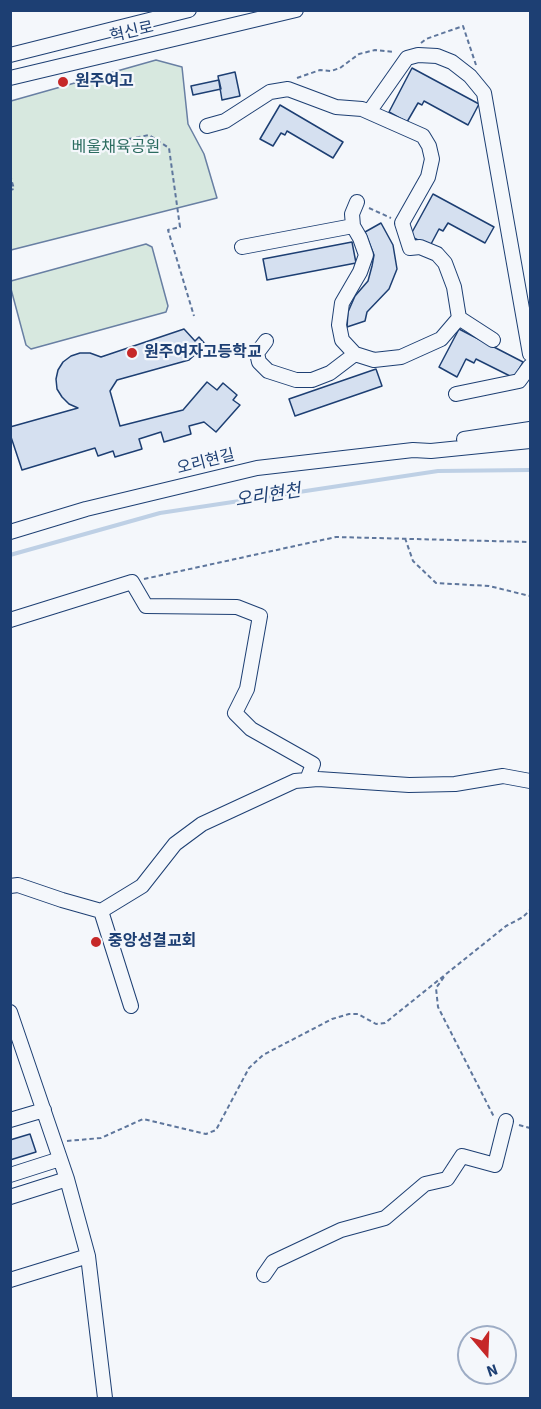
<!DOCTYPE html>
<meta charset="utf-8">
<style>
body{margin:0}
#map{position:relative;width:541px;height:1409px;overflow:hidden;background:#f4f7fb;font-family:"Source Sans 3",sans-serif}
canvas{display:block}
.frame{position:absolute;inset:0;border:12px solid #1d3f73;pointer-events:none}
.north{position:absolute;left:457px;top:1325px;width:60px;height:60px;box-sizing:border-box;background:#f4f7fb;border:2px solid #9eadc5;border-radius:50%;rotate:161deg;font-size:16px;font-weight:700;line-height:24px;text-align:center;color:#1d3f73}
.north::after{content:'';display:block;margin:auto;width:21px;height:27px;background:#c62828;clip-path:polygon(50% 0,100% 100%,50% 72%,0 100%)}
</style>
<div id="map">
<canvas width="541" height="1409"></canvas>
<div class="frame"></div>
<div class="north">N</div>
</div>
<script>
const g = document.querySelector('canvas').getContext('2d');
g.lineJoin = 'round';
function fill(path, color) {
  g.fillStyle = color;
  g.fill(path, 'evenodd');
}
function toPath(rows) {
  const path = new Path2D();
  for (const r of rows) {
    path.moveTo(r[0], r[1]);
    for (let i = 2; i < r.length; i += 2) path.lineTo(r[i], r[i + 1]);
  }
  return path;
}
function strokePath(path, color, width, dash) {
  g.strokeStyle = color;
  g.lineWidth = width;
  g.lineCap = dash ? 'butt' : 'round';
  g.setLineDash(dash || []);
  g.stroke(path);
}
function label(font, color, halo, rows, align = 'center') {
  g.font = font + ' "Source Sans 3","Noto Sans KR",sans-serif';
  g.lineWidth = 4.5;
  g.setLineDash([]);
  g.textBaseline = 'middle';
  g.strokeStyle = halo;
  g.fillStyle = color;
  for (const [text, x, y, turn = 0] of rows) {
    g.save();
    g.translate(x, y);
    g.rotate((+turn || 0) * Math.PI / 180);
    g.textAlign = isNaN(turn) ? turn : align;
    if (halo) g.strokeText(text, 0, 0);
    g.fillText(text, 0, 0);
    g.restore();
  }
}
const green = toPath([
 [156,60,182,67,188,124,204,154,217,198,11,250,11,101,156,60],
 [146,244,152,247,168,306,166,312,31,349,26,345,11,289,11,281,146,244]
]);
fill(green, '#d7e8df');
strokePath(green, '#687fa3', 1.5);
strokePath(toPath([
 [10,555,160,513,438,471,530,470]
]), '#bed0e5', 4);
const building = toPath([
 [412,68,479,104,468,125,424,101,422,105,418,103,407,122,389,112,412,68],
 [235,72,240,96,222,100,218,76,235,72],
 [219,80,221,89,193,95,191,86,219,80],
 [280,105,343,142,333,158,287,131,285,135,281,133,273,146,260,139,280,105],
 [433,194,494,227,485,243,448,223,443,231,439,229,430,246,410,236,433,194],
 [381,223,393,245,397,269,389,289,367,312,365,321,347,327,348,312,355,296,368,281,372,266,374,255,365,232,381,223],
 [352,242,356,263,267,280,263,259,352,242],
 [184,329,195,341,199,337,206,345,189,360,117,380,110,391,120,426,183,410,207,382,217,390,223,383,237,395,233,400,240,405,216,432,204,422,189,426,191,434,164,442,161,432,139,439,142,449,115,457,113,451,98,456,95,448,22,470,10,434,10,427,78,408,69,404,62,397,57,389,56,379,58,370,63,362,71,356,80,353,90,353,101,357,184,329],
 [459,329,523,362,514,378,476,359,474,363,466,359,457,377,439,367,459,329],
 [376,369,382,386,295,416,289,399,376,369],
 [30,1134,36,1152,10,1160,10,1140,30,1134]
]);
fill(building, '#d5e0f0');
strokePath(building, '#1d3f73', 1.5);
const minor = toPath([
 [10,55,189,10],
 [10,78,296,10],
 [369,112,407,58,418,55,437,56,452,62,470,76,484,93,530,354],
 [207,126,225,121,270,92,288,89,336,107,362,109,423,136,429,146,432,159,428,177,402,223,410,248,420,247,437,254,445,263,454,287,459,318,493,340],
 [357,202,352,214,353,226,360,238,366,255,360,272,342,303,339,325,342,340,355,354,374,360,401,357,441,339,459,318],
 [242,247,353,226],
 [266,341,257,353,259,362,268,371,296,380,312,380,330,373,355,354],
 [456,394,519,381,530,366],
 [464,439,530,429],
 [10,532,86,509,257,468,413,450,431,451,530,441],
 [10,620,132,582,146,606,237,607,260,616,247,689,235,713,251,729,313,764,307,780],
 [10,886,18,885,62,900,101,911,142,886,175,844,202,824,295,781,318,779,409,785,455,784,503,776,530,781],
 [101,911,131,1006],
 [10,1012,67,1179,88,1256,105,1398],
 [10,1120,44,1110],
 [10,1175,60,1159],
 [10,1197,67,1179],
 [264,1275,273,1262,341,1230,385,1218,425,1184,447,1179,462,1156,495,1165,506,1121],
 [10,1280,88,1256]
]);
strokePath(minor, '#1d3f73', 16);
strokePath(toPath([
 [421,43,426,39,463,26,476,65],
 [297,78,320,70,331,71,340,68,359,54,375,50,394,52],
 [114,142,149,135,169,148,180,227,168,230,194,316],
 [10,175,14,189,10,190],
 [369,208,391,218],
 [405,538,413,561,436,583,489,586,530,596],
 [144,579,336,537,530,542],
 [444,977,436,988,438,1007,494,1117],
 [519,1125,530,1128],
 [67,1141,101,1138,143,1119,206,1134,216,1130,249,1068,263,1055,332,1019,349,1014,358,1014,376,1024,385,1023,506,926,523,917,530,910]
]), '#5e769c', 2, [4.5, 3]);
strokePath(minor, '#f4f7fb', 14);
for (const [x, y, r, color] of [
 [63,82,6,"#c62828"],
 [132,353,6,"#c62828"],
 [96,942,6,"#c62828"]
]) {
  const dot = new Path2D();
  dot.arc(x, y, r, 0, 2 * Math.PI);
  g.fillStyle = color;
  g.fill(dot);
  strokePath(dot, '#f4f7fb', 2);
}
label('16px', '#1d3f73', '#f4f7fb', [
 ["혁신로",132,33,-13],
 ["오리현길",206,463,-14]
]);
label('bold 16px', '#1d3f73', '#f4f7fb', [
 ["원주여고",75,82],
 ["원주여자고등학교",144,353],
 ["중앙성결교회",108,942]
], 'left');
label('16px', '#2c6c60', '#f4f7fb', [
 ["베울채육공원",116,148]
]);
label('italic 18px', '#1d3f73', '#f4f7fb', [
 ["오리현천",268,497,-9]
]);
</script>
